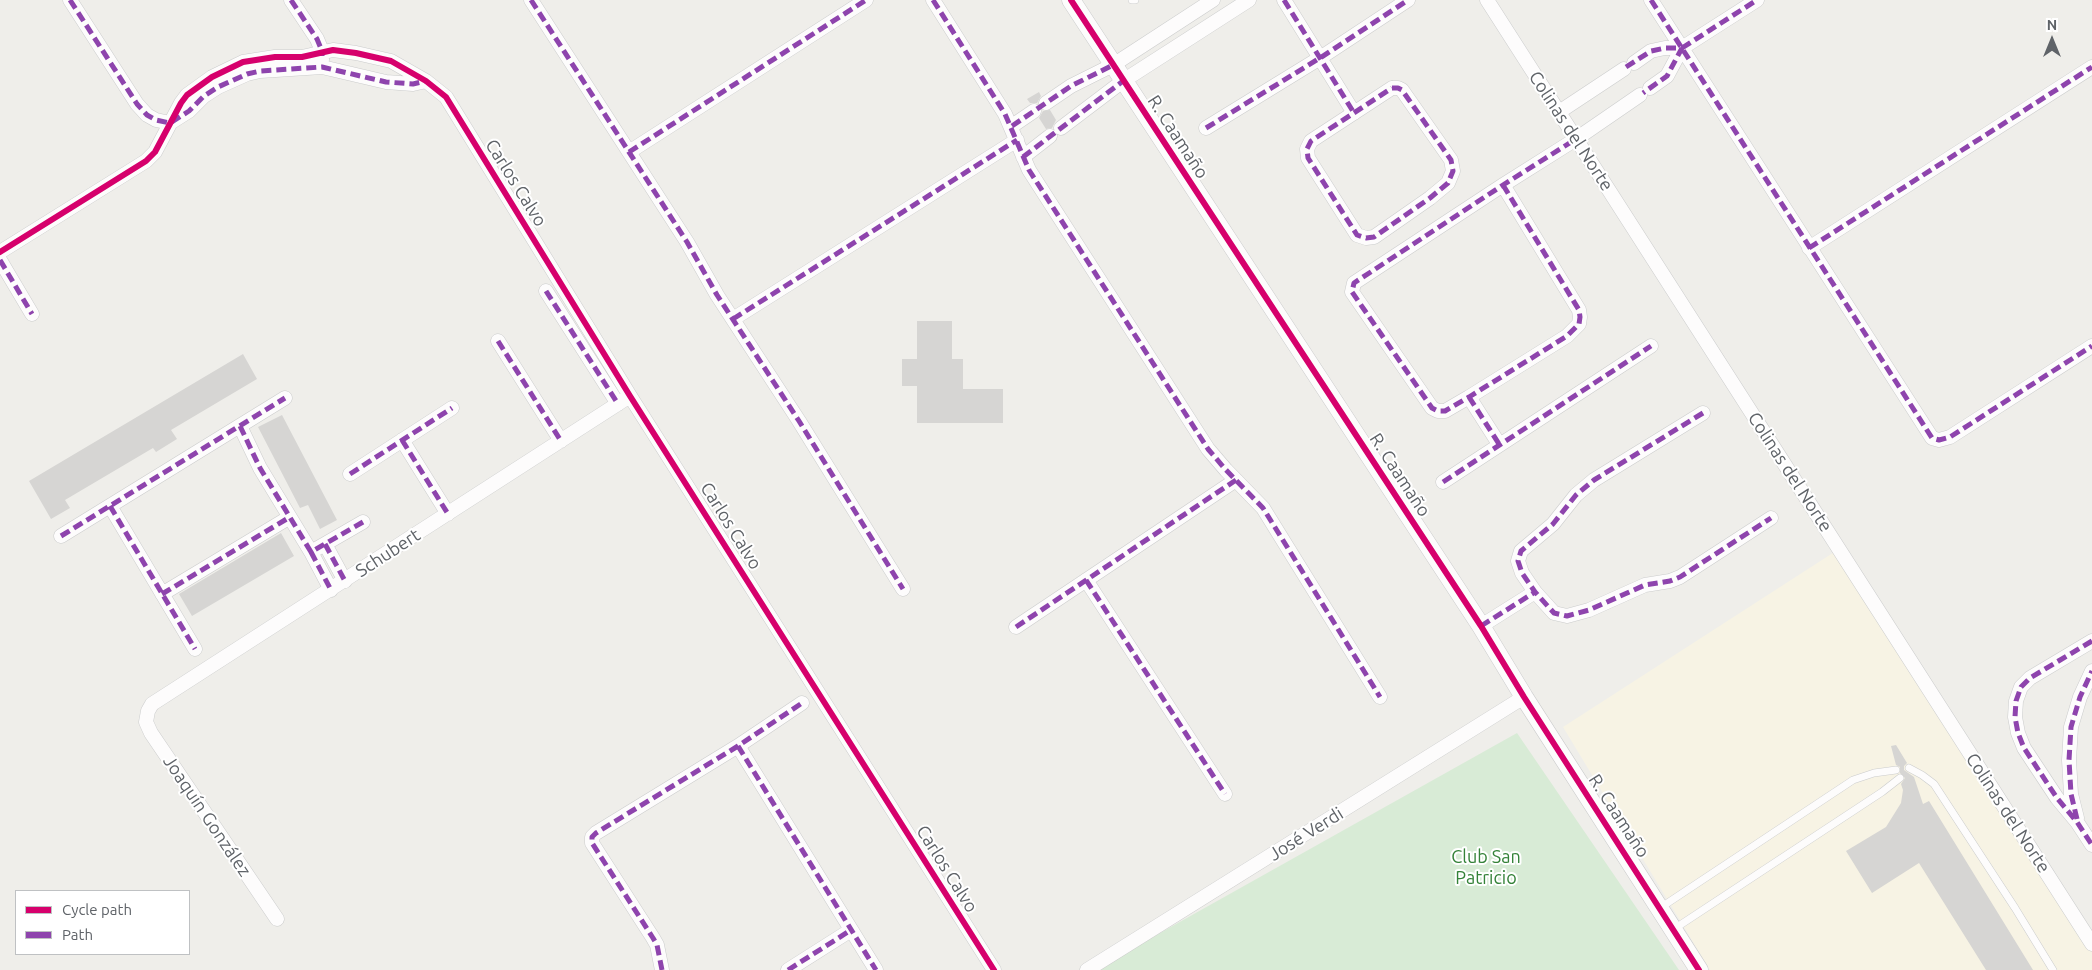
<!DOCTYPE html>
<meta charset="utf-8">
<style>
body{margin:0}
#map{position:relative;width:2092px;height:970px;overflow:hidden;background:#efeeea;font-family:Ubuntu,sans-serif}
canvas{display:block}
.legend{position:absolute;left:15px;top:890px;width:175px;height:65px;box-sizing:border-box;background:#fff;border:1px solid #bfc1c3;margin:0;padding:6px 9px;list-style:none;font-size:15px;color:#5f6368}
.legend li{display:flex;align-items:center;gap:10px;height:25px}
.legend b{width:25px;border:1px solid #bfc1c3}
.north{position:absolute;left:2027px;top:15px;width:50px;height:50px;-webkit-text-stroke:4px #fff;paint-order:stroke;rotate:0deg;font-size:14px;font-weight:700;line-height:20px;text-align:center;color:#5f6368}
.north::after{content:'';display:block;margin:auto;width:18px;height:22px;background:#5f6368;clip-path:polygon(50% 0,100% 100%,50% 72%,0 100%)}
</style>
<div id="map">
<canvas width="2092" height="970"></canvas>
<ul class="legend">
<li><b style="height:6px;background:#d6006c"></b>Cycle path</li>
<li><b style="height:6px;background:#8e44ad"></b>Path</li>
</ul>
<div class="north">N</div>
</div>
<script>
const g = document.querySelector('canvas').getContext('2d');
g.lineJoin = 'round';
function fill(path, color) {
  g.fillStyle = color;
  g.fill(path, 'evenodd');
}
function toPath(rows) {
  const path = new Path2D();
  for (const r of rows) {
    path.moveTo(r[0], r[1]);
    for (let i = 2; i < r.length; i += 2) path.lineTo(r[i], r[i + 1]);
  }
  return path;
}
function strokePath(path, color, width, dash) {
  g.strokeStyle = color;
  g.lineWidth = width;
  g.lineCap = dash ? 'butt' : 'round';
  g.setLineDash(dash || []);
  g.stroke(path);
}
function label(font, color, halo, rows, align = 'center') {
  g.font = font + ' Ubuntu,sans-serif';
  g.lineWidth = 4;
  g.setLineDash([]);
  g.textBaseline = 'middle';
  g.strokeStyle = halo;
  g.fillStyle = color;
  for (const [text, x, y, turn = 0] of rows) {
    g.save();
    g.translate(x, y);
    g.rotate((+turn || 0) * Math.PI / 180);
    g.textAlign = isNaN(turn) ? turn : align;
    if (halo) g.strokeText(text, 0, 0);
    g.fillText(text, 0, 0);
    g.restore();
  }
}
fill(toPath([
 [1839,549,2092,944,2092,970,1710,970,1563,727]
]), '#f7f3e4');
fill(toPath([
 [1517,733,1679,970,1094,970]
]), '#d8ebd6');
fill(toPath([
 [1039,92,1041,96,1037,103,1030,103,1027,99],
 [1050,110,1056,120,1052,128,1046,129,1039,118,1043,111],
 [917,321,952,321,952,359,963,359,963,389,1003,389,1003,423,917,423,917,386,902,386,902,359,917,359],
 [243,354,257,379,171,430,177,439,156,452,153,448,65,500,70,508,51,519,29,481],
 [282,415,337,520,320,529,308,505,300,508,258,427],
 [281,533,294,556,192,616,179,594],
 [1896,745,1907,763,1904,766,1904,770,1914,777,1923,804,1929,801,2033,970,1986,970,1919,863,1872,893,1846,851,1886,827,1901,803,1903,790,1901,784,1905,778,1900,773,1900,767,1896,765,1891,746]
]), '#d6d5d3');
const service = toPath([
 [1132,0,1135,0],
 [1909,768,1922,775,1934,784,2015,908,2053,970],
 [1660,908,1853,780,1874,773,1896,770],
 [1674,929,1882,792,1900,778]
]);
const minor = toPath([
 [70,0,137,104,147,115,156,120,170,123,189,111,204,96,218,87,247,74,260,71,322,67,386,82,413,84,426,81],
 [291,0,317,39,322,51,322,60],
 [531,0,687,242,717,295,799,421,903,589],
 [933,0,1005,114,1029,170,1208,449,1226,470,1263,508,1380,697],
 [1284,0,1354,113],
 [1487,0,2092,944],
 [1651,0,1932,438,1939,440,1950,437,2092,346],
 [1682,48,1757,0],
 [1634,63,1651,51,1665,48,1682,48,1667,76,1650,88],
 [1392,88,1398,88,1402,90,1451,160,1453,171,1448,183,1430,198,1374,237,1366,238,1357,235,1308,158,1307,149,1311,141,1392,88],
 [1046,103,1071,86,1113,65,1213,0],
 [1559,112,1624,69],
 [1012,126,1034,111],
 [1061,128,1123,81,1249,0],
 [1206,128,1320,58,1408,0],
 [629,152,866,0],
 [1023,157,1050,136],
 [1503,185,1579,310,1580,317,1579,324,1567,336,1469,397,1445,411,1438,411,1432,408,1352,292,1354,283,1503,185,1576,139,1640,95],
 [1809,248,2092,67],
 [0,252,146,161,155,152,181,103,187,95,212,77,243,62,275,57,302,57,333,50,356,53,391,61,426,81,446,97,630,396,994,970],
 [0,260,32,314],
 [546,291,618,404],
 [733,319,1017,140],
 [498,341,561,441],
 [1469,397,1499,444],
 [1703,413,1594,480,1576,495,1553,524,1521,551,1518,561,1522,573,1535,592,1554,613,1567,616,1589,610,1645,585,1670,581,1680,577,1771,518],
 [240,426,260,468,311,552,363,522],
 [402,440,448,514],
 [350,474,452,408],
 [1443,482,1651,346],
 [110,506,195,649],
 [61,536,285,398],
 [325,544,345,581],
 [311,552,331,590],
 [1086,580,1225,794],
 [162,594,290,517],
 [1481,626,1535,592],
 [1016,627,1236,480],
 [2092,641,2030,678,2021,687,2016,701,2015,717,2018,733,2024,748,2057,798,2077,822,2092,845],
 [738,746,876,970],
 [2077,818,2071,794,2069,760,2071,727,2080,697,2092,671],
 [277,919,151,733,146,722,148,711,152,704,630,396],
 [662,970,657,945,653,938,592,843,592,837,596,833,738,746,802,703],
 [788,970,851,930],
 [1087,970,1524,697]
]);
const tertiary = toPath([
 [1071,0,1481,626,1524,697,1699,970]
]);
strokePath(service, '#cbcccc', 8);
strokePath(minor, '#cbcccc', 15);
strokePath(tertiary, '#cbcccc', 19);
strokePath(service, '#fdfcfc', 7);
strokePath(minor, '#fdfcfc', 14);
strokePath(tertiary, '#fdfcfc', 18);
strokePath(toPath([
 [70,0,137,104,147,115,156,120,170,123,189,111,204,96,218,87,247,74,260,71,322,67,386,82,413,84,426,81],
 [291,0,317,39,322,51,322,56],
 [531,0,687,242,717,295,799,421,903,589],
 [933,0,1005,114,1029,170,1208,449,1226,470,1263,508,1380,697],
 [1284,0,1354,113],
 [1651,0,1932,438,1939,440,1950,437,2092,346],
 [1682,48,1757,0],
 [1626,67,1651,51,1665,48,1682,48,1667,76,1643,93],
 [1392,88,1398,88,1402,90,1451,160,1453,171,1448,183,1430,198,1374,237,1366,238,1357,235,1308,158,1307,149,1311,141,1392,88],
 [1012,126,1071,86,1113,65],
 [1206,128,1320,58,1408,0],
 [629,152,866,0],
 [1023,157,1123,81],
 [1503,185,1579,310,1580,317,1579,324,1567,336,1469,397,1445,411,1438,411,1432,408,1352,292,1354,283,1503,185,1576,139],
 [1809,248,2092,67],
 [0,260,32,314],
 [546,291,618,404],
 [733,319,1017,140],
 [498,341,561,441],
 [1469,397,1499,444],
 [1703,413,1594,480,1576,495,1553,524,1521,551,1518,561,1522,573,1535,592,1554,613,1567,616,1589,610,1645,585,1670,581,1680,577,1771,518],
 [240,426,260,468,311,552,363,522],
 [402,440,448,514],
 [350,474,452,408],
 [1443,482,1651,346],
 [110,506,195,649],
 [61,536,285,398],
 [325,544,345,581],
 [311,552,331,590],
 [1086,580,1225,794],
 [162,594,290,517],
 [1481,626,1535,592],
 [1016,627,1236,480],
 [2092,641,2030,678,2021,687,2016,701,2015,717,2018,733,2024,748,2057,798,2077,822,2092,845],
 [738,746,876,970],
 [2077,819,2071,794,2069,760,2071,727,2080,697,2092,671],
 [662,970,657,945,653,938,592,843,592,837,596,833,738,746,802,703],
 [788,970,851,930]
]), '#8e44ad', 5, [10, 5]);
strokePath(toPath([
 [1071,0,1481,626,1524,697,1699,970],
 [0,252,146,161,155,152,181,103,187,95,212,77,243,62,275,57,302,57,333,50,356,53,391,61,426,81,446,97,630,396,994,970]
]), '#d6006c', 6);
label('18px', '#5f6368', '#fff', [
 ["Colinas del Norte",1571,131,57],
 ["R. Caamaño",1178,137,57],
 ["Carlos Calvo",516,183,58],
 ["Colinas del Norte",1790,472,57],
 ["R. Caamaño",1400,475,57],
 ["Carlos Calvo",731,526,58],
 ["Schubert",388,553,-33],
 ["Colinas del Norte",2008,813,57],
 ["Joaquín González",207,816,56],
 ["R. Caamaño",1619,816,57],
 ["José Verdi",1306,834,-32],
 ["Carlos Calvo",947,869,58]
]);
label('18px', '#348238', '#fff', [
 ["Club San",1486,857],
 ["Patricio",1486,878]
]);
</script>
